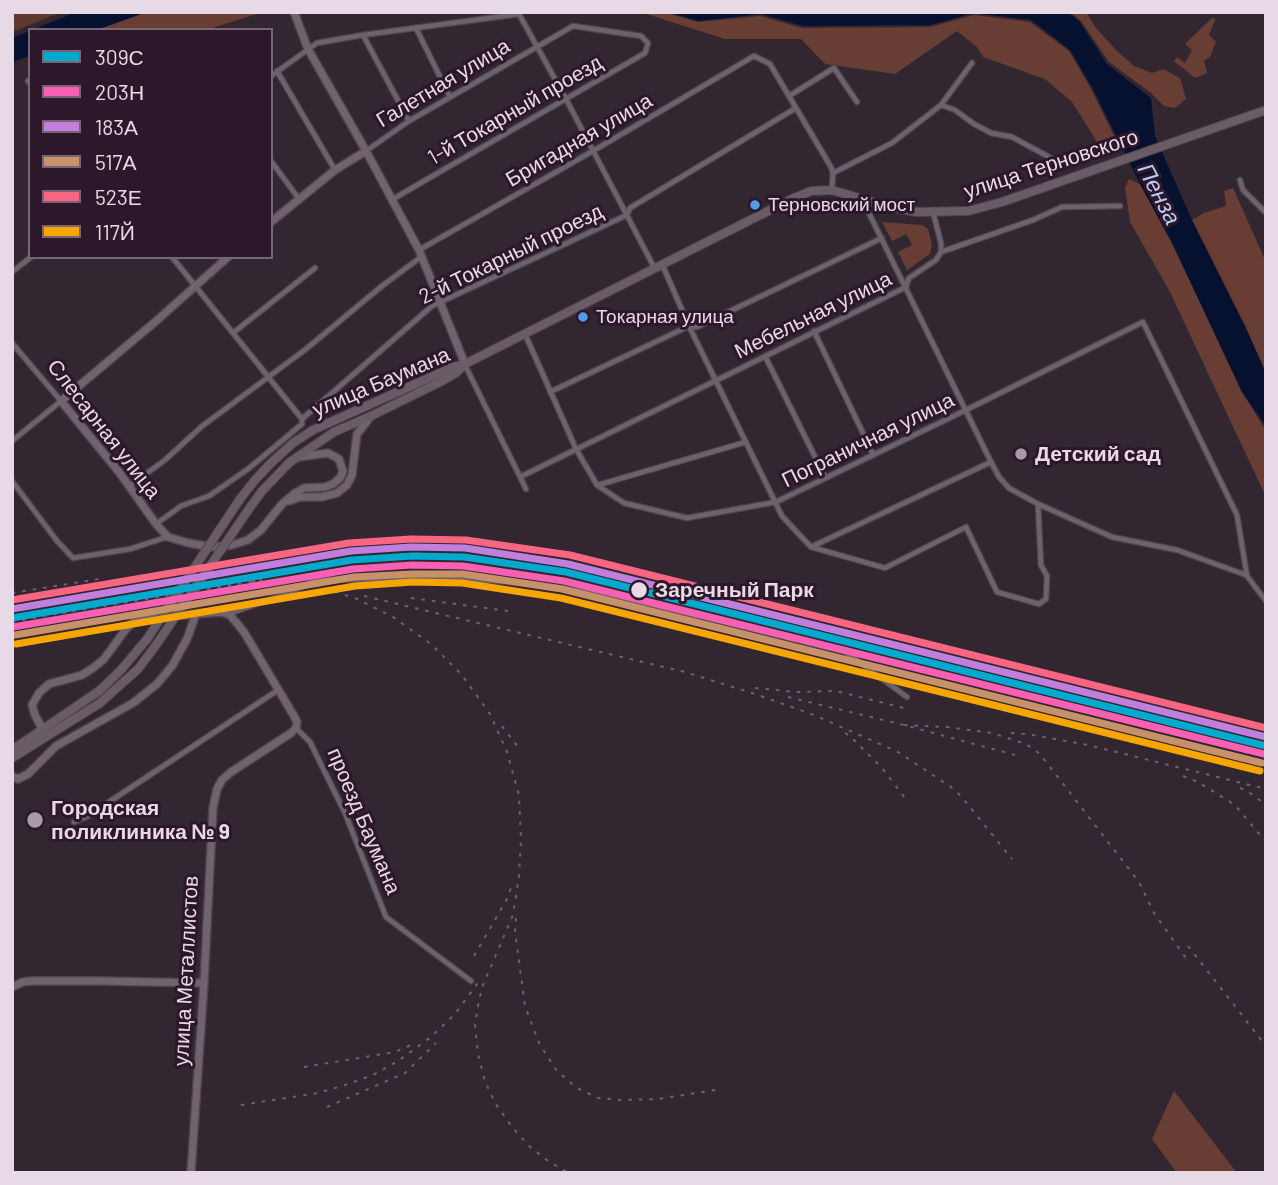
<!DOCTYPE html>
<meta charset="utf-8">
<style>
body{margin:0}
#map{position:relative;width:1278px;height:1185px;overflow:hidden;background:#322631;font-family:Barlow,sans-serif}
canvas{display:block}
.frame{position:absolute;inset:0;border:14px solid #e8d9e6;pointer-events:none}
.legend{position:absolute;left:28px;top:28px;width:245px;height:231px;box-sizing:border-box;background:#2c172b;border:2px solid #776576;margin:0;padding:9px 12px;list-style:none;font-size:21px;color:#e8d9e6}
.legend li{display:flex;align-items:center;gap:14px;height:35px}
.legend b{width:35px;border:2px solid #776576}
</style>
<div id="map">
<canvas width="1278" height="1185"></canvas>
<div class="frame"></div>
<ul class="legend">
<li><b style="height:9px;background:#00a9ce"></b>309С</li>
<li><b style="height:9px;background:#f860b3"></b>203Н</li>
<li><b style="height:9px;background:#c07fdc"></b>183А</li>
<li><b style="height:9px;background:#c7916a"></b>517А</li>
<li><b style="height:9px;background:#fa6682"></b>523Е</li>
<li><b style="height:9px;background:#f7a600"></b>117Й</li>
</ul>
</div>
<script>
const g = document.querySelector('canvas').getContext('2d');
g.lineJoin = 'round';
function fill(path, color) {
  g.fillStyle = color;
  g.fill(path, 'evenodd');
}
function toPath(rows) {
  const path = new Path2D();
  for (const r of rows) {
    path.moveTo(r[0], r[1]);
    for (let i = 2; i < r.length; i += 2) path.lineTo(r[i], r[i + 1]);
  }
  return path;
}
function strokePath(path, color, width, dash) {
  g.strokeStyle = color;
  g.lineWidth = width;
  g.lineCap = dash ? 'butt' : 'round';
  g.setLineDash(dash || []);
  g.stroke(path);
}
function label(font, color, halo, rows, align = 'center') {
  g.font = font + ' Barlow,sans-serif';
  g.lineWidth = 6;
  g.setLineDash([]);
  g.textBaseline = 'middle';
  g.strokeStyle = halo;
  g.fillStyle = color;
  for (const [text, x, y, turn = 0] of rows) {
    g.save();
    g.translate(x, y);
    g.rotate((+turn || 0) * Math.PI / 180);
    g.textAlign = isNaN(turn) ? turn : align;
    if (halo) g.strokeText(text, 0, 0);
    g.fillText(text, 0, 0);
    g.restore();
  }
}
fill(toPath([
 [12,12,62,12,12,32]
]), '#5f382e');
fill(toPath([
 [147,12,263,12,206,30,96,30],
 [640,12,664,12,698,22,760,16,802,28,930,27,974,15,1030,22,1069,51,1091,89,1118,144,1099,145,1072,102,1045,79,983,57,978,48,957,31,895,74,825,64,801,39,725,39],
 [1070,12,1086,12,1096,28,1116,50,1134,66,1152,73,1163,69,1180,78,1186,99,1175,108,1164,106,1151,93,1109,62,1081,21],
 [1213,17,1215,20,1209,35,1216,42,1210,57,1204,61,1207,73,1195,78,1174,61,1177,57,1185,63,1192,50,1185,44],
 [1129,179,1140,184,1172,243,1242,392,1266,431,1266,497,1169,290,1130,222,1125,188],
 [1233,188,1266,262,1266,373,1245,326,1192,220,1204,213,1226,206,1224,191],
 [882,222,922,225,928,229,932,245,930,254,907,270,898,252,912,245,906,234,892,241],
 [1174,1091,1237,1173,1177,1173,1152,1139]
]), '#683e34');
fill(toPath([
 [76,12,147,12,96,30,32,30],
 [667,12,1067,12,1079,21,1107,64,1151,98,1155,136,1192,220,1245,326,1266,373,1266,426,1242,392,1172,243,1140,184,1093,89,1070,50,1031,20,973,13,931,25,803,26,761,14,698,21],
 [30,31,30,56,12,62,12,38]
]), '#06112f');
const street = toPath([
 [416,28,450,97],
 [363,35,409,121],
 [277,71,335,170],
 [271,76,317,43,363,35,519,14,566,99,654,267],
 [28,81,30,83],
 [789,96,834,68,857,102],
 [941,105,955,110,974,124,991,133,1012,137,1051,158],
 [366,151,409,121,573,26,641,36,648,43,645,53,393,199],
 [271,161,299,199],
 [833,173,892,143,941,105,972,63],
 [1240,180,1243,190,1266,213],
 [862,199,991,462,999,477,1009,488,1038,504,1112,537,1177,550,1246,575],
 [933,212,941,243,941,252],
 [419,250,593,151,754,56,770,64,831,167,833,173,832,189],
 [172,257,302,419],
 [662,264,689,326,782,516,811,547],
 [12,272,31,257],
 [814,331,873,454],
 [233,333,315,268],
 [525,334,576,449,597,485,624,503,687,518,776,502,966,410,1143,322,1237,515,1247,576,1266,601],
 [12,343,61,401,12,441],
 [765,356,825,477],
 [465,365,526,489],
 [550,392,689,326,697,327,882,238],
 [520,477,906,287,909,278,936,260,941,252,1033,220,1062,207,1120,206],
 [12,481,57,541,73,558,130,549,167,537],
 [598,485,746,442],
 [129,486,165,460,201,427,306,349,382,286,421,257],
 [156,524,181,506,209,496,248,469,302,424,302,419,432,306,627,215,630,208,796,108],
 [811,547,885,568,966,527,997,592,1039,604,1046,599,1047,576,1041,565,1038,504],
 [811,547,991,462],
 [231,615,234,612,291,592,316,580,429,578,514,582,610,595,844,651,907,697],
 [297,729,310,742,345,813,386,917,471,981],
 [74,822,88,816,278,690]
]);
const secondary = toPath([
 [294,12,308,49,366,151,419,250,465,364],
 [271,222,335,170,366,151],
 [228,257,155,322,61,401,119,472,156,524,168,537,189,543,212,547,232,545,248,540,261,530,282,504,295,493,304,488,325,487,333,484,340,478,343,471,339,459,328,453,298,457],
 [289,501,300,497,322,497,337,493,347,485,352,475,357,434,371,416],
 [43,730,35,715,32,705,39,693,49,684,82,675,93,668,104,659,126,629,133,622,142,618,196,614],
 [12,776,18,779,28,774,56,746,133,703,157,684,172,666,187,639,196,614,222,612,230,615,244,632,294,716,297,722,296,728,291,733,231,772,222,780,217,789,213,808,204,983,191,1173],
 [12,987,23,982,31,981,100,981,204,983]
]);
const primary = toPath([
 [240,499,255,480,271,463,293,443,313,430,453,367,465,364,794,198,811,191,832,190,889,207,917,212,968,211,1002,202,1266,110],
 [251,506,262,491,290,462,334,432,371,416,442,381,456,373,463,366],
 [12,750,99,691,121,670,147,639],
 [12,758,100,703,138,669,154,648]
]);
strokePath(street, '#4e444d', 7);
strokePath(secondary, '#4e444d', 10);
strokePath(primary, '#4e444d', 10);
strokePath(street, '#6c626b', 4.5);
strokePath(secondary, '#70636d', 7);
strokePath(primary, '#6a5c66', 8);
strokePath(toPath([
 [252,581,319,586,357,599,393,617,431,644,461,674,490,714,507,752,519,795,521,840,519,876,513,915,483,985,479,1000,475,1025,478,1054,485,1081,495,1103,512,1127,529,1146,548,1161,569,1173],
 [89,585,154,574],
 [12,593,99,579],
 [364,596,685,672,758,695,814,715,898,752,951,787,961,796,1012,859],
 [411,598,508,611],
 [12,606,39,604,86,595,168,585],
 [62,613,262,580],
 [12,622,71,611],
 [755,688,796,692,836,691,908,709],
 [788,697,904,725,1015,755],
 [904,725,947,727,992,733,1026,744,1040,754,1139,882,1154,913,1188,961],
 [502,726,519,748],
 [845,733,850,736,882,768,908,802],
 [1011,733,1027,734,1088,745,1266,789],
 [1183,776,1198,782,1235,805,1266,842],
 [1240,788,1246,790,1266,805],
 [516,918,515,931,525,1006,539,1043,556,1070,577,1088,598,1098,622,1100,658,1099,722,1089],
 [1188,946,1266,1046],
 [474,956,507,899,512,885],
 [304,1067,395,1052,411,1045],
 [241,1105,318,1093,342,1086,373,1075,398,1061,431,1037,455,1014,480,980],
 [327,1107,405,1073,436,1043]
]), '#6d626c', 2, [3.5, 7]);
const primaryBridge = toPath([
 [147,639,240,499],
 [154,648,251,506]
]);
strokePath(primaryBridge, '#4e444d', 10, []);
strokePath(primaryBridge, '#6a5c66', 8);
strokePath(toPath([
 [12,618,352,560,412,556,464,557,566,572,1266,746]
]), '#00a9ce', 7);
strokePath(toPath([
 [13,627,353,569,412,565,463,566,564,581,1264,754]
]), '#f860b3', 7);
strokePath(toPath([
 [12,609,351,551,411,547,465,548,568,564,1266,737]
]), '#c07fdc', 7);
strokePath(toPath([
 [15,635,354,577,412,574,463,574,562,589,1262,763]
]), '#c7916a', 7);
strokePath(toPath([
 [12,600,349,543,411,539,466,540,570,555,1266,728]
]), '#fa6682', 7);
strokePath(toPath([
 [16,644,355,586,413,582,462,583,561,598,1260,771]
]), '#f7a600', 7);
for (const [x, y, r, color] of [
 [755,205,6,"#4d9ee5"],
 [583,317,6,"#4d9ee5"],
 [1021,454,7,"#a89aa7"],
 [639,590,9,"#e8d9e6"],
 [35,820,9,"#a89aa7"]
]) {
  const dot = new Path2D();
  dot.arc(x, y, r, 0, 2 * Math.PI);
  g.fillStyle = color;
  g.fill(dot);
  strokePath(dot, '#2c172b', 2.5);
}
label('19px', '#e8d9e6', '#2c172b', [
 ["Терновский мост",768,205],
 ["Токарная улица",596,317]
], 'left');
label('21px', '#e8d9e6', '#2c172b', [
 ["Галетная улица",443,83,-31],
 ["1-й Токарный проезд",515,110,-30],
 ["Бригадная улица",579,140,-30],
 ["улица Терновского",1051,164,-18],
 ["2-й Токарный проезд",511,254,-26],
 ["Мебельная улица",813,315,-26],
 ["улица Баумана",381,382,-23],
 ["Слесарная улица",104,429,52],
 ["Пограничная улица",868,440,-26],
 ["проезд Баумана",364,821,67],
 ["улица Металлистов",186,971,-87]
]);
label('bold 21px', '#e8d9e6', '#2c172b', [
 ["Детский сад",1035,454],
 ["Городская",51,808],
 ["поликлиника № 9",51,832]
], 'left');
label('bold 21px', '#e8d9e6', '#2c172b', [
 ["Заречный Парк",655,590]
], 'left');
label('italic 23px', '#b8cef5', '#2c172b', [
 ["Пенза",1159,194,62]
]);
</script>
